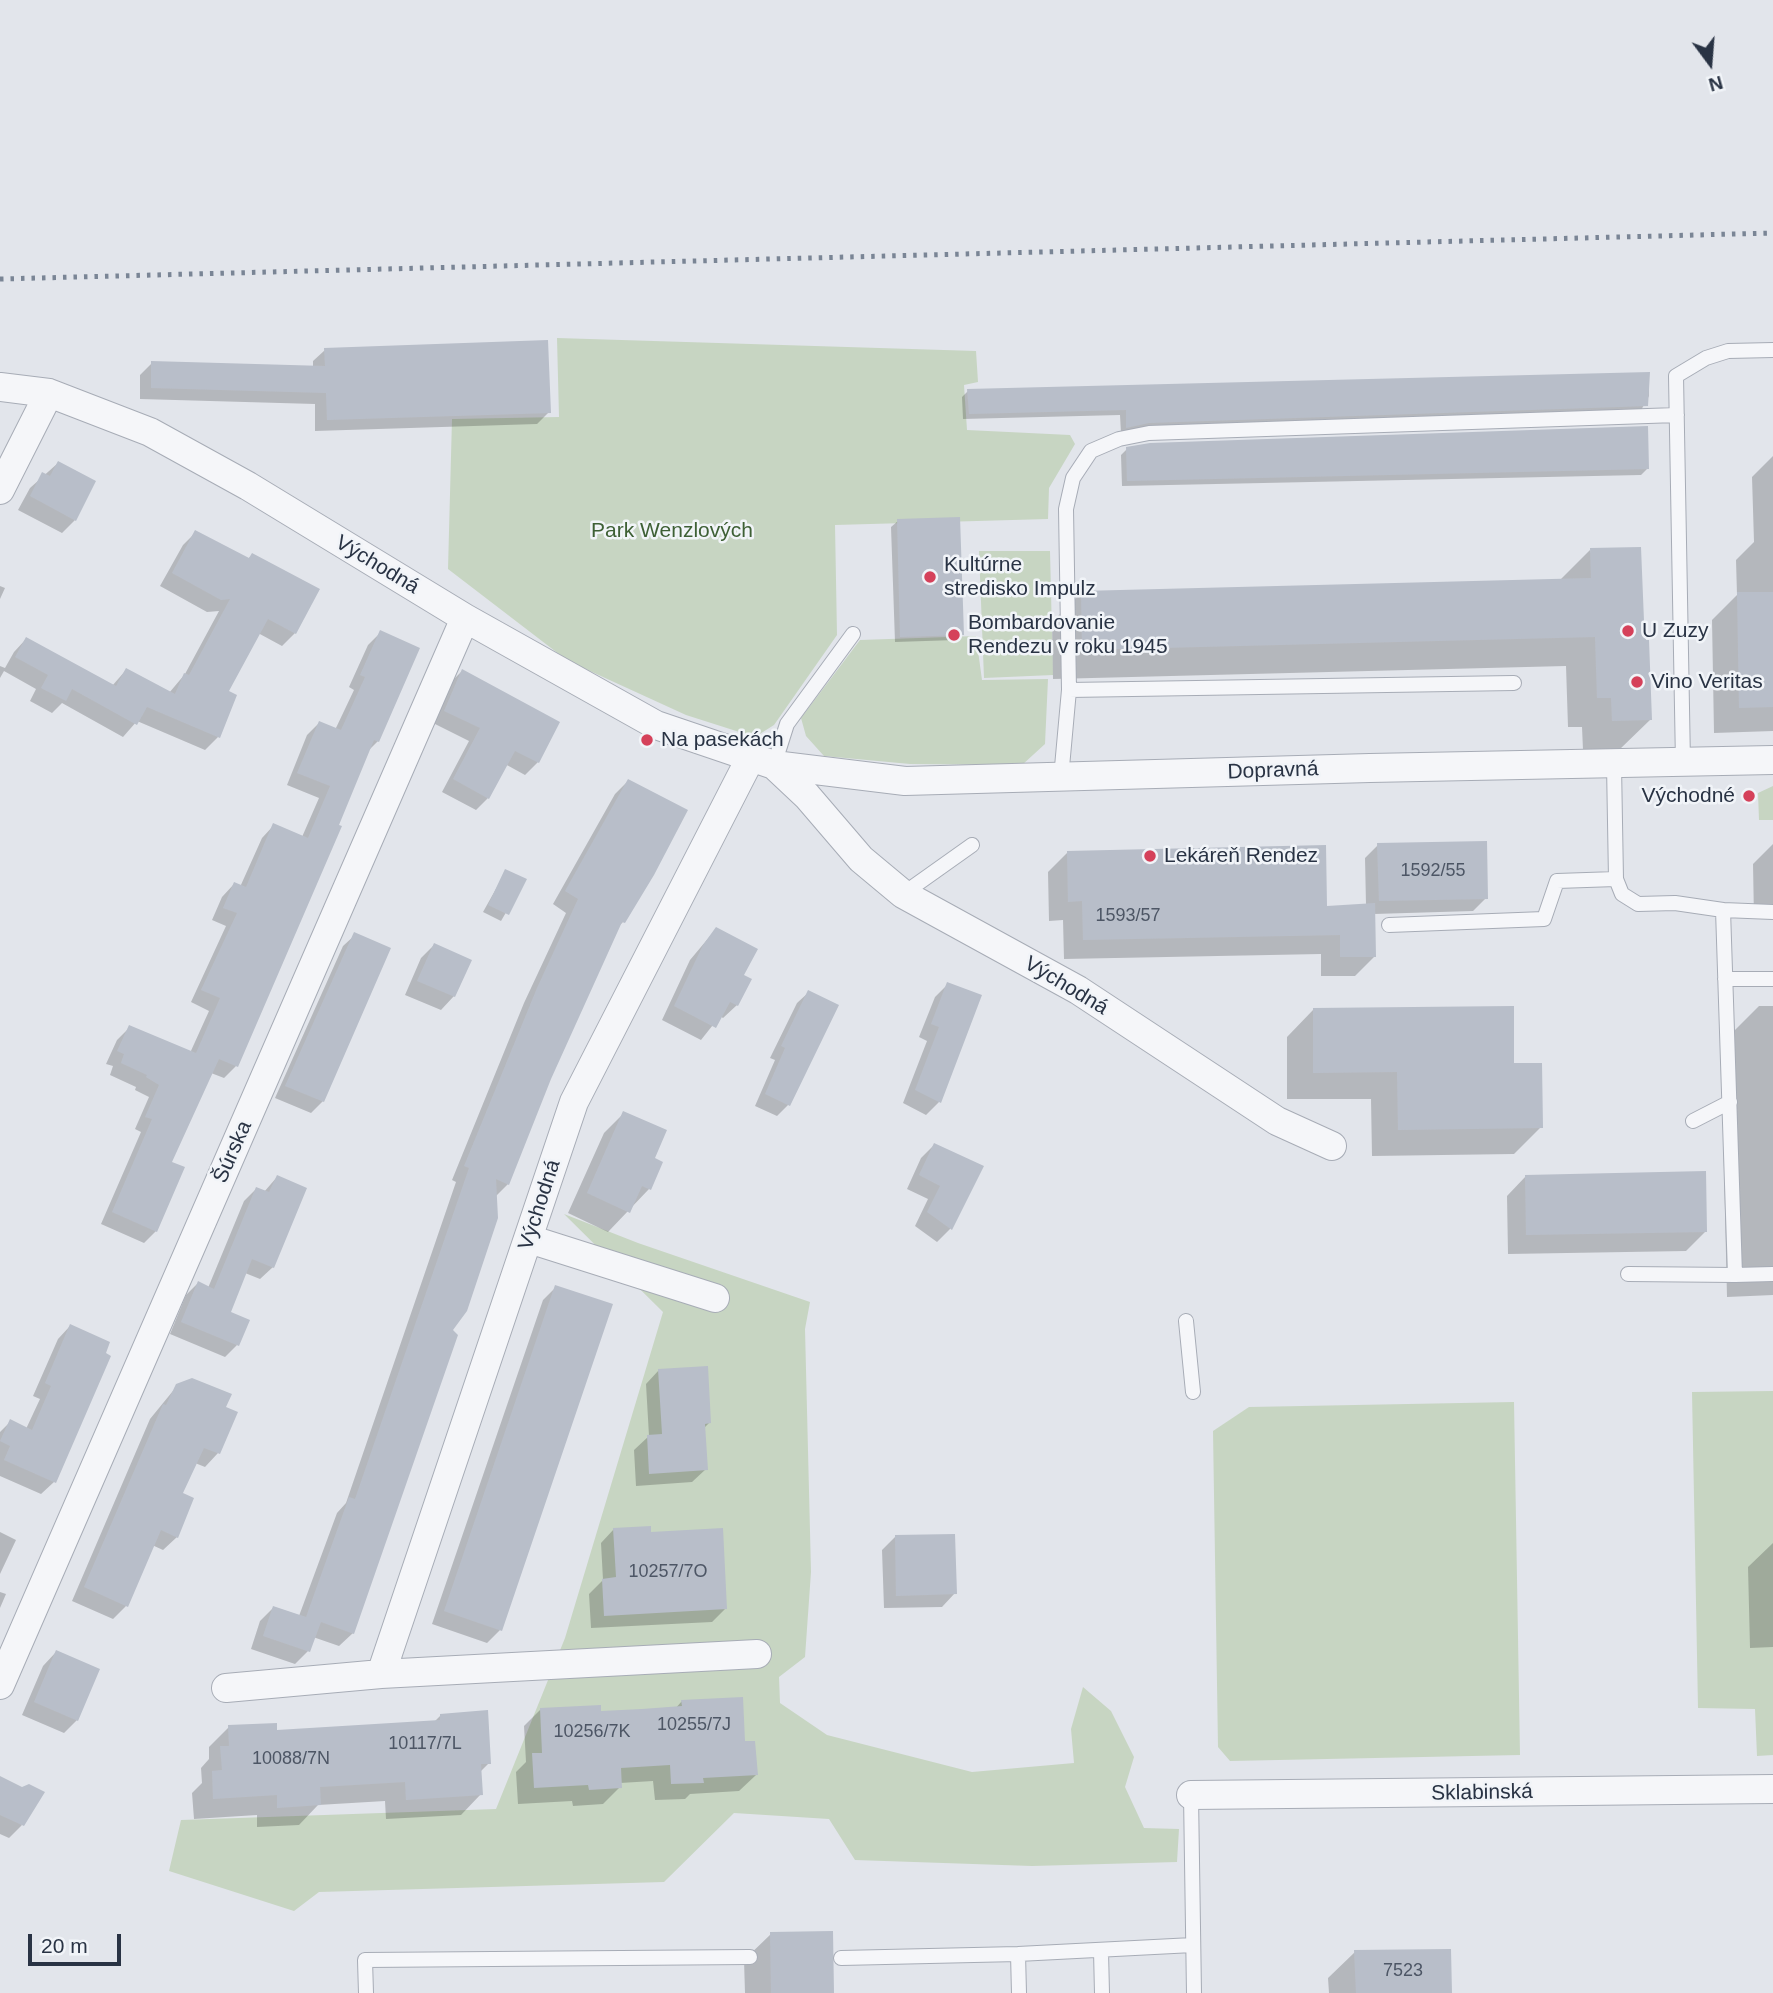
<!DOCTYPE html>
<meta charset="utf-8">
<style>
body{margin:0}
#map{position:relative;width:1773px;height:1993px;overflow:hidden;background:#e2e5eb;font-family:Helvetica,sans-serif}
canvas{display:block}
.north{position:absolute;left:1675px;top:28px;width:70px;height:70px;-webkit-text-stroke:5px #f1f4f8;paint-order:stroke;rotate:164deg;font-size:19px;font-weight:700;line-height:28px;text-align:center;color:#293344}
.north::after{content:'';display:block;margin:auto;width:24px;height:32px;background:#293344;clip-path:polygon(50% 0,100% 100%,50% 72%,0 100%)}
.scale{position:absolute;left:28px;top:1934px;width:93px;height:32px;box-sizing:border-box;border:4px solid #293344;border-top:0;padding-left:9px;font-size:21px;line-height:24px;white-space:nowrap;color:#293344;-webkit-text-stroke:5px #f1f4f8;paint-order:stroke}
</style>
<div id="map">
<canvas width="1773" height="1993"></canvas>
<div class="north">N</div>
<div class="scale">20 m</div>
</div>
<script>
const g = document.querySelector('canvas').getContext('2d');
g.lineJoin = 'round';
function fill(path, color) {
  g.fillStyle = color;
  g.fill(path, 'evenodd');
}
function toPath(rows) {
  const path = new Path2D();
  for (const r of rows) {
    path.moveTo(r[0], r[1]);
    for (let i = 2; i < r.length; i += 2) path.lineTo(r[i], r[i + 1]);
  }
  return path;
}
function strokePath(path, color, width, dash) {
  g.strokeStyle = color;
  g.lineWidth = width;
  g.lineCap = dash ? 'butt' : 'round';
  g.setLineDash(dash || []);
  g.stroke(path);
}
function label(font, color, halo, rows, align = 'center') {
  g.font = font + ' Helvetica,sans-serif';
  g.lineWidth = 5;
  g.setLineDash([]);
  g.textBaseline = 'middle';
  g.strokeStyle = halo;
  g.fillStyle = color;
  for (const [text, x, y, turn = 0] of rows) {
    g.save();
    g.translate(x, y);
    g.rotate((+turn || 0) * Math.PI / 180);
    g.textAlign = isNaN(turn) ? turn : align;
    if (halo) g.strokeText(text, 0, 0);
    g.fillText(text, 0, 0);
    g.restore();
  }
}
fill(toPath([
 [557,338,976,351,978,382,964,385,967,430,1070,435,1075,444,1049,488,1048,519,835,525,837,635,774,725,755,737,686,715,568,661,448,569,452,419,559,417],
 [979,551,1050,551,1053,675,984,678],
 [976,636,982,680,1048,679,1045,744,1022,765,910,764,824,756,806,736,801,718,860,640],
 [1773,786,1773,820,1759,820,1758,793],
 [564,1214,638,1243,810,1302,805,1329,811,1572,805,1657,779,1677,780,1703,827,1735,972,1772,1074,1763,1071,1729,1083,1687,1111,1711,1134,1757,1125,1787,1144,1828,1179,1829,1177,1862,1032,1866,855,1860,829,1819,734,1813,664,1882,319,1892,294,1911,169,1871,181,1820,496,1809,565,1638,663,1312],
 [1773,1391,1773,1755,1757,1756,1755,1709,1698,1708,1692,1392],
 [1514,1402,1520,1755,1230,1761,1218,1747,1213,1431,1249,1407]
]), '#c7d5c2');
fill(toPath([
 [325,350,549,412,537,424,315,431,315,404,140,399,140,375,152,363,313,368,313,361],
 [1649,374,1649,396,1640,412,1121,433,1120,415,963,419,962,397,968,391],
 [1127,449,1647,469,1641,475,1122,486,1121,455],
 [1773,456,1773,731,1714,733,1712,620,1737,595,1736,560,1754,542,1752,477],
 [58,463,75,520,62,533,18,510,30,488],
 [898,521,962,634,956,640,895,642,891,527],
 [196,532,248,559,252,555,295,633,282,646,258,633,226,692,218,737,205,750,137,721,123,737,62,703,52,713,30,701,36,689,4,671,0,678,0,666,5,668,14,652,26,639,112,686,126,670,169,693,185,674,219,611,207,612,160,586,183,545],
 [1590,550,1650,720,1620,749,1583,750,1582,727,1568,727,1566,666,1053,679,1052,622,1082,592,1560,580],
 [0,586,5,588,0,599],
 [380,633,378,741,367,752,236,1066,224,1078,211,1073,170,1163,156,1231,144,1243,101,1224,141,1132,135,1129,149,1097,135,1090,136,1087,110,1075,113,1066,106,1064,117,1040,130,1027,190,1053,209,1011,191,1002,226,926,212,920,222,897,234,884,240,887,262,838,274,825,302,837,319,798,287,785,307,735,319,723,335,730,354,690,349,687,368,645],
 [462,671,558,722,538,762,525,775,505,764,488,798,476,810,442,792,469,741,433,723,450,683],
 [628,781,623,922,617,928,550,1078,508,1184,495,1197,353,1633,339,1646,313,1637,308,1651,295,1664,251,1649,260,1621,273,1608,299,1616,337,1513,346,1503,456,1182,452,1180,524,1003,566,913,553,904,615,794],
 [1773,844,1773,918,1754,919,1753,864],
 [1378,845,1486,898,1473,911,1374,914,1374,957,1355,976,1321,976,1321,954,1064,959,1063,920,1049,921,1048,872,1068,852,1325,908,1366,905,1365,858],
 [506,871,525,880,501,921,483,912],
 [716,929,742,975,737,1005,723,1018,720,1016,701,1040,662,1020,690,960],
 [355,935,323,1101,311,1113,275,1098,343,946],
 [434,945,454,996,441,1010,405,995,421,958],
 [948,984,939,1102,926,1115,903,1103,927,1041,919,1037,935,997],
 [809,992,788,1105,777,1116,755,1106,775,1060,770,1058,797,1003],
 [1759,1006,1773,1006,1773,1295,1727,1297,1721,1044],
 [1313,1010,1541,1127,1514,1154,1372,1156,1371,1099,1287,1099,1287,1037],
 [624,1113,652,1159,649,1189,608,1232,568,1213,604,1133],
 [934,1145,981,1166,950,1229,937,1242,915,1226,928,1199,907,1189,921,1158],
 [1526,1176,1706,1231,1686,1251,1508,1254,1507,1196],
 [277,1177,273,1267,260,1279,245,1273,229,1313,237,1345,225,1357,170,1334,186,1295,198,1283,208,1288,244,1201,256,1189,264,1192],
 [556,1287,500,1630,487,1643,432,1624,543,1300],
 [70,1326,54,1482,41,1494,0,1476,0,1432,10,1422,26,1429,40,1399,33,1396,58,1339],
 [659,1370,709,1423,703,1429,706,1469,692,1482,636,1486,634,1450,649,1436,646,1384],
 [177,1386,236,1413,218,1453,205,1467,195,1463,181,1494,177,1537,163,1550,152,1545,126,1606,113,1619,72,1601,150,1419],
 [614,1529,650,1534,725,1609,712,1622,591,1628,589,1594,603,1580,601,1543],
 [0,1532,16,1540,0,1574],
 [896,1536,955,1593,942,1607,884,1608,882,1550],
 [1773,1543,1773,1647,1750,1648,1748,1567],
 [0,1592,6,1594,0,1608],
 [56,1652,77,1720,64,1733,22,1715,43,1666],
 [682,1701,744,1743,756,1775,739,1791,690,1794,685,1799,655,1800,653,1781,620,1783,620,1787,603,1804,573,1806,572,1801,518,1804,516,1772,526,1762,524,1726,540,1710,600,1713,675,1709],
 [441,1715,489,1763,480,1772,481,1794,461,1815,386,1819,385,1801,318,1805,299,1825,257,1827,257,1815,194,1819,192,1793,202,1783,201,1768,209,1759,209,1747,229,1727,276,1732,434,1722],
 [0,1780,22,1825,9,1838,0,1834],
 [771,1934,832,1993,745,1993,744,1960],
 [1355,1952,1450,1993,1329,1993,1328,1978]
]), '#0003');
fill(toPath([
 [548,340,551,413,327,420,326,393,151,388,151,361,325,366,324,348],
 [1650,372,1648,406,1149,423,1126,428,1126,410,969,414,967,389],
 [1648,426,1649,469,1127,481,1126,447,1150,443],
 [58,461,96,481,76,521,30,496,42,472,50,476],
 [960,517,964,635,900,637,897,519],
 [195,530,249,558,252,553,320,589,296,634,268,619,229,691,237,695,220,738,147,707,137,725,72,689,66,701,41,688,48,675,15,657,26,637,116,686,126,668,175,694,184,673,189,675,230,599,221,600,172,573],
 [1641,547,1644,621,1646,640,1649,640,1652,720,1612,721,1611,698,1597,698,1595,637,1082,650,1081,591,1591,578,1590,548],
 [1737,592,1773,592,1773,707,1739,708],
 [380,630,420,648,379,742,374,740,339,825,342,826,238,1067,219,1059,172,1162,185,1167,157,1232,112,1212,152,1119,145,1117,159,1085,146,1077,147,1075,121,1063,124,1054,117,1051,129,1025,196,1053,220,998,201,990,237,913,223,908,234,882,246,887,273,823,308,838,330,786,297,773,319,721,341,730,365,677,360,675],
 [462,669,560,722,539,763,515,751,489,799,453,779,480,728,444,711],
 [628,779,688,810,654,875,625,923,622,922,551,1079,509,1185,496,1179,498,1218,467,1311,453,1330,458,1335,354,1634,321,1622,310,1652,263,1636,273,1606,306,1617,349,1497,355,1499,469,1168,464,1166,537,988,578,899,565,891],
 [1487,841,1488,899,1379,901,1377,843],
 [1326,845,1327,906,1375,903,1376,957,1340,957,1340,935,1083,940,1082,901,1068,902,1067,851],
 [505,869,527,879,509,915,488,905],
 [716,927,758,949,744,975,752,979,738,1006,730,1002,716,1028,674,1006,703,945],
 [354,932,391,948,324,1102,285,1086],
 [434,943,472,960,455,997,417,981],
 [947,982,982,995,941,1103,915,1090,939,1027,931,1024],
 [808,990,839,1005,790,1106,765,1094,785,1048,781,1046],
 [1514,1006,1514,1063,1542,1063,1543,1128,1398,1130,1397,1072,1313,1073,1313,1008],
 [623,1111,667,1130,655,1158,663,1162,651,1190,642,1186,630,1213,587,1193],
 [934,1143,984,1166,952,1230,927,1212,940,1186,919,1175],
 [1706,1171,1707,1232,1526,1235,1525,1175],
 [277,1175,307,1188,274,1268,252,1259,231,1312,250,1320,239,1346,181,1322,198,1281,214,1289,256,1187,269,1192],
 [555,1285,613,1304,502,1631,444,1611],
 [70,1324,110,1342,106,1353,111,1356,56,1483,4,1460,10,1446,0,1441,10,1419,32,1430,51,1386,45,1383],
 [708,1366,711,1423,705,1424,708,1470,649,1474,647,1435,662,1434,658,1369],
 [192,1378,232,1394,226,1407,238,1412,220,1454,204,1448,183,1493,194,1498,178,1538,161,1530,128,1607,84,1587,163,1404,166,1405,176,1384],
 [651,1526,651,1532,723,1528,727,1609,604,1616,602,1579,616,1577,613,1528],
 [955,1534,957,1594,896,1596,895,1535],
 [56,1650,100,1669,78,1721,34,1702],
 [743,1697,745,1741,755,1741,758,1775,703,1778,704,1783,671,1784,670,1765,621,1768,622,1788,589,1790,588,1785,534,1788,532,1753,542,1753,540,1708,601,1705,601,1711,642,1709,682,1706,681,1700],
 [488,1710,491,1764,481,1764,483,1795,406,1800,405,1782,320,1787,321,1805,277,1808,277,1795,213,1799,212,1771,222,1770,220,1746,229,1746,228,1725,277,1723,277,1730,440,1720,440,1714],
 [0,1776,22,1787,29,1784,45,1792,24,1826,0,1815],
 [833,1931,834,1993,771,1993,770,1932],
 [1451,1949,1452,1993,1356,1993,1354,1950]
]), '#b8bec9');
const service = toPath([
 [1069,690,1514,683],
 [1683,763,1676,376,1706,358,1728,351,1773,350],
 [774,765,787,724,853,634],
 [1614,765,1616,879,1622,894,1638,904,1675,903,1723,910,1735,1275,1773,1274],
 [1061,778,1069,690,1066,509,1073,478,1091,451,1119,439,1149,433,1677,415],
 [903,894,972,845],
 [1723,910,1773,912],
 [1389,925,1544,919,1557,881,1616,879],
 [1725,979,1773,979],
 [1693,1121,1730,1102],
 [1628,1274,1735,1275],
 [1186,1321,1193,1392],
 [1191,1795,1194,1993],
 [1101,1951,1102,1993],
 [1018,1954,1019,1993],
 [841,1958,1018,1954,1193,1945],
 [366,1993,365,1960,750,1957]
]);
const minor = toPath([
 [0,387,49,393,150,432,248,486,465,618,656,725,774,765,807,796,861,859,903,894,1078,990,1277,1121,1332,1146],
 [0,490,49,393],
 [774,765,905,781,1370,768,1773,760],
 [529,1239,715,1298],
 [381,1674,574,1102,751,757],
 [0,1685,465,618],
 [226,1688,381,1674,757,1654],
 [1191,1795,1773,1789]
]);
strokePath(service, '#a7acb6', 16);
strokePath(minor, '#a7acb6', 30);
strokePath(service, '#f5f6f9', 14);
strokePath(minor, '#f5f6f9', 28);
strokePath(toPath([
 [0,279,1773,233]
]), '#7a8595', 5, [3.5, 7]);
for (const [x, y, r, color] of [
 [930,577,7,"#d5415a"],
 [1628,631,7,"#d5415a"],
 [954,635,7,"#d5415a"],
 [1637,682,7,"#d5415a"],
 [647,740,7,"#d5415a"],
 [1749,796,7,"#d5415a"],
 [1150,856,7,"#d5415a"]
]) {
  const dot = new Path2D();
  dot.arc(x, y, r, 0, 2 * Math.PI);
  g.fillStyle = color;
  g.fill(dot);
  strokePath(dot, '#f1f4f8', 2.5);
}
label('18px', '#4d5665', null, [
 ["1592/55",1433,871],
 ["1593/57",1128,916],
 ["10257/7O",668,1572],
 ["10255/7J",694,1725],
 ["10256/7K",592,1732],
 ["10117/7L",425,1744],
 ["10088/7N",291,1759],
 ["7523",1403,1971]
]);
label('21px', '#3e6035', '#f1f4f8', [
 ["Park Wenzlových",672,531]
]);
label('21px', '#293344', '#f1f4f8', [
 ["Východná",377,565,31],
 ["Dopravná",1273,771,-2],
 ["Východná",1066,986,31],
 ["Šúrska",233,1152,-66],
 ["Východná",540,1205,-72],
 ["Sklabinská",1482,1793,-1]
]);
label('21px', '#293344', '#f1f4f8', [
 ["Kultúrne",944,565],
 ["stredisko Impulz",944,589],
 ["Bombardovanie",968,623],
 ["Rendezu v roku 1945",968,647],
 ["U Zuzy",1642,631],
 ["Vino Veritas",1651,682],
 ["Na pasekách",661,740],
 ["Východné",1735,796,"right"],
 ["Lekáreň Rendez",1164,856]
], 'left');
</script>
